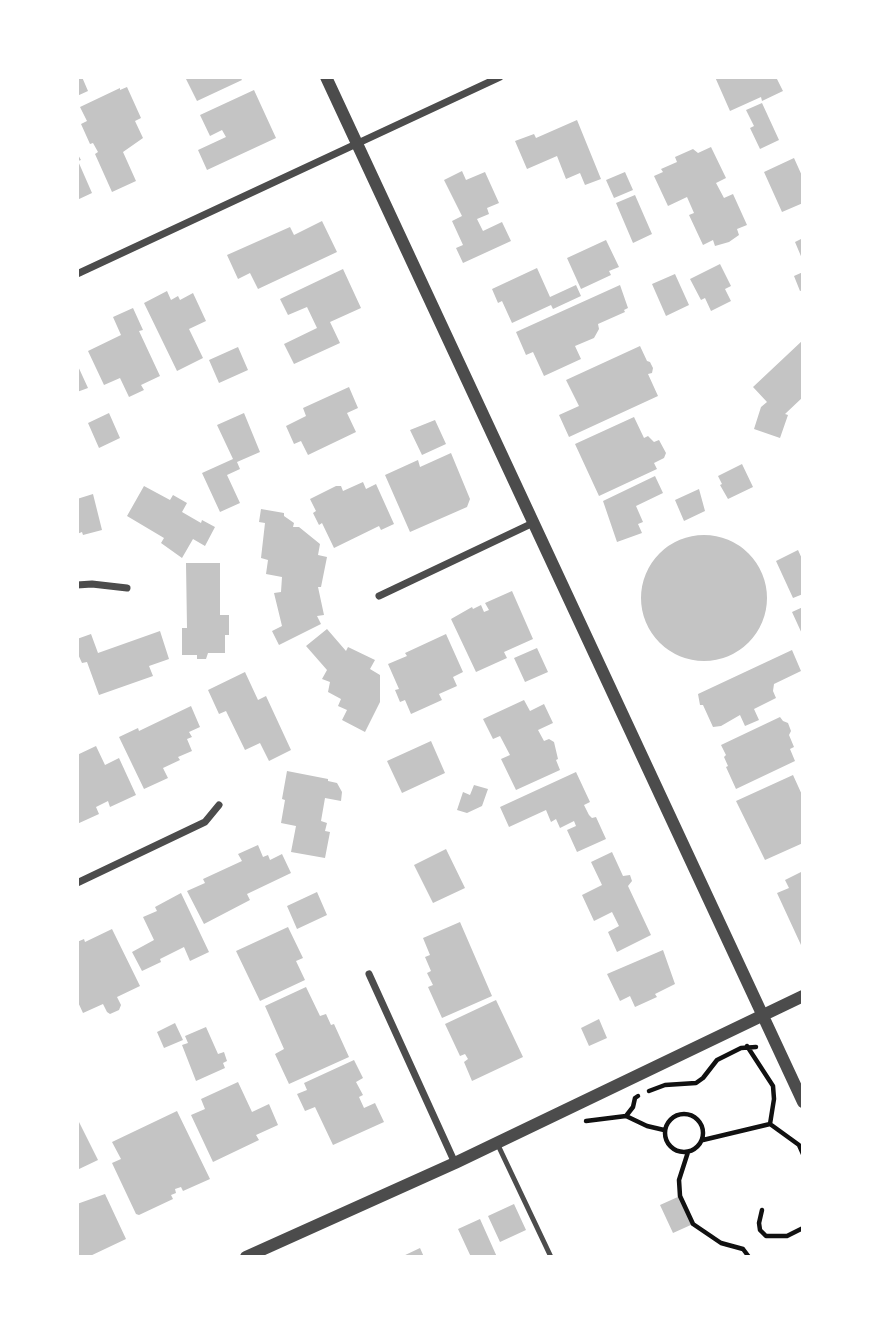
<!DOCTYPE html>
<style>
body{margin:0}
#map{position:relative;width:880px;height:1334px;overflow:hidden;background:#fff;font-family:Raleway,sans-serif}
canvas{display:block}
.frame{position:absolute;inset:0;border:79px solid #fff;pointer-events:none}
</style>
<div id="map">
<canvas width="880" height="1334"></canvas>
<div class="frame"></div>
</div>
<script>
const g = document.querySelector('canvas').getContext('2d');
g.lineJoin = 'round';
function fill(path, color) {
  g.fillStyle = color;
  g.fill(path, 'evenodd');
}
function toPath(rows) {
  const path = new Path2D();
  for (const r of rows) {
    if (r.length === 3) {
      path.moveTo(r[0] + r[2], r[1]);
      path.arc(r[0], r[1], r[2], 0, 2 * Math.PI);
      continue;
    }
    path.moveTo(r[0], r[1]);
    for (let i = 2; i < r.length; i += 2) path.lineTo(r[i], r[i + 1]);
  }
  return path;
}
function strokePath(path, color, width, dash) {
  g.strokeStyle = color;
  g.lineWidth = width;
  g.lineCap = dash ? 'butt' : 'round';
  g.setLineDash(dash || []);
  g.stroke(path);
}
fill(toPath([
 [77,77,82,77,88,91,77,96],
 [185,77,240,77,242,80,197,101],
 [715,77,776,77,783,91,762,101,761,97,730,111],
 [127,87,141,118,135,121,143,138,123,152,136,181,112,192,95,154,98,152,93,143,90,144,81,124,87,121,80,107,120,88,120,90],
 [254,90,276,138,207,170,198,150,226,137,222,130,210,136,200,115],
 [762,103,779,140,760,149,750,128,754,126,746,110],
 [577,120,601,179,585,185,580,173,566,179,557,156,527,169,515,141,534,134,536,138],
 [711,147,726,178,716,183,724,198,733,194,747,225,737,229,739,235,729,242,715,246,713,240,703,245,689,215,694,213,687,197,668,206,654,176,663,172,661,169,677,162,675,157,693,149,698,153],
 [77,153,81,160,78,161,92,193,77,200],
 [794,158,803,178,803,203,782,212,764,172],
 [462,171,466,180,485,172,499,203,487,208,489,214,477,219,483,231,502,222,511,241,463,263,456,248,463,245,452,221,462,216,444,180],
 [625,172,633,190,614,198,606,180],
 [635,195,652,234,633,243,616,203],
 [322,221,337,252,258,289,250,273,238,279,227,255,290,227,294,235],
 [803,238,803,261,795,242],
 [606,240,619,267,609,271,611,275,581,289,567,258],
 [720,264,731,286,725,289,731,301,711,311,705,298,701,300,690,279],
 [537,268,550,297,576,285,581,296,553,309,551,305,512,323,502,301,498,303,492,289],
 [343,269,361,308,330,322,340,343,294,364,284,344,317,328,307,307,288,315,280,299],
 [803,272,803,290,800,291,794,276],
 [675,274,689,305,666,316,652,284],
 [620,285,628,308,624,310,625,312,598,324,599,329,594,338,575,346,581,359,544,376,533,352,526,355,516,332],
 [167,291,171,300,178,296,180,300,193,293,206,321,189,329,203,358,177,371,144,303],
 [133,308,143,330,139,331,160,376,141,385,144,390,129,397,120,378,104,385,88,351,121,335,113,317],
 [803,340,803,397,785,414,788,415,780,438,754,429,761,407,767,402,753,387],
 [640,346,647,361,650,362,653,368,652,373,648,374,658,396,569,437,559,415,579,406,566,380],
 [238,347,248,370,219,383,209,360],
 [77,364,88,388,77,392],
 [349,387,358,408,347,413,356,432,308,455,301,441,294,444,286,426,306,416,303,408],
 [109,413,120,438,99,448,88,423],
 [244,413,260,452,237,462,240,469,227,475,240,503,220,512,202,473,233,459,217,425],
 [634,417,644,438,648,436,654,442,659,440,666,453,664,458,654,463,657,469,599,496,575,444],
 [435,420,446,444,422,455,410,430],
 [451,453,470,499,467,507,410,532,385,475,418,460,420,467],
 [742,464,753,487,728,499,720,485,722,484,718,476],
 [655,476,663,493,636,506,643,522,638,524,642,533,617,542,603,501],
 [363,482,366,489,376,484,394,524,381,530,379,526,334,548,322,523,319,525,313,513,316,511,310,499,336,486,341,486,343,491],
 [144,486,170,500,173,495,187,503,182,512,201,523,202,520,215,527,205,546,193,539,182,558,161,543,164,538,127,516],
 [699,489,705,511,684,521,675,500],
 [93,494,102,530,83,535,82,532,77,534,77,499],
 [261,509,284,513,284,516,294,523,293,527,299,527,320,544,318,555,327,557,321,587,318,587,324,615,317,616,321,624,279,645,272,631,282,626,274,593,281,592,282,577,266,574,268,560,261,558,265,523,259,522],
 [704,598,63],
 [798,550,803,561,803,594,793,598,776,561],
 [186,563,220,563,220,615,229,615,229,635,225,635,225,653,208,653,206,659,197,659,197,655,182,655,182,628,187,628],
 [512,591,533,639,504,652,507,658,476,672,451,619,472,607,473,609,481,605,484,612,489,610,485,603],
 [803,607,803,636,792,612],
 [327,629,346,651,348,647,375,660,370,669,380,675,380,702,365,732,342,720,347,710,338,706,341,699,328,692,330,682,322,679,327,670,306,646],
 [160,631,169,659,149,666,153,676,99,695,87,662,82,663,77,652,77,639,91,634,98,653],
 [446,634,463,672,453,677,457,686,439,694,442,700,411,714,405,700,400,702,395,690,399,689,388,664,407,656,405,653],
 [537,648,548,672,525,682,514,658],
 [792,650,801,671,774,684,773,691,776,698,754,709,759,720,745,726,740,715,721,726,713,727,703,705,700,705,698,694],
 [245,672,258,700,266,696,291,750,269,761,260,743,245,750,226,711,219,714,208,690],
 [524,700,530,711,544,704,553,723,538,730,544,741,549,739,554,742,558,759,556,760,560,770,516,790,501,759,510,755,500,736,493,739,483,719],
 [191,706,200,727,189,732,192,737,187,739,192,751,178,757,180,760,163,768,168,778,144,789,119,737,138,728,139,731],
 [780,717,783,721,788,723,791,731,789,735,794,747,790,749,795,761,736,789,726,767,728,766,724,757,726,755,721,745],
 [431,741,445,773,402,793,387,761],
 [96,746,105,765,119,758,136,795,110,807,108,801,96,807,99,814,77,824,77,755],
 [287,771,328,779,328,781,337,783,342,792,341,801,325,798,321,821,327,823,325,831,330,832,325,858,291,852,296,826,281,823,285,800,282,799],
 [576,772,590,802,584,805,589,815,592,818,596,817,606,839,577,852,567,830,576,826,574,821,560,828,556,819,551,822,546,810,509,827,500,807],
 [793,775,803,797,803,843,765,860,736,801],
 [474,785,488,789,482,806,467,813,457,810,463,792,470,795],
 [258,845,263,857,268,855,270,860,282,854,291,873,247,894,250,900,204,924,187,891,205,883,203,879,242,861,238,854],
 [446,849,465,888,433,903,414,865],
 [612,852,623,876,630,875,632,881,628,886,651,935,617,952,608,932,619,926,612,912,594,921,582,895,602,885,591,862],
 [803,871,803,944,801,945,777,893,789,888,785,880],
 [317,892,327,915,297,929,287,906],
 [181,893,209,952,190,961,184,947,160,959,161,962,142,971,132,952,154,940,143,917,157,911,155,907],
 [460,922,492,996,442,1018,428,987,433,985,427,973,431,971,425,957,430,955,423,938],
 [288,927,303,958,296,961,305,980,260,1001,236,951],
 [112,929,140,986,117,997,121,1005,119,1010,110,1014,107,1012,103,1004,83,1013,77,1000,77,942,84,939,85,942],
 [663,950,675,984,655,994,657,997,635,1007,630,996,620,1001,607,974],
 [306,987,320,1016,326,1014,331,1025,334,1024,349,1057,289,1084,275,1054,284,1049,265,1006],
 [496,1000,523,1057,472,1081,464,1062,468,1059,465,1054,460,1056,445,1024],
 [599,1019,607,1038,589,1046,581,1028],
 [175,1023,183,1040,164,1048,157,1032],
 [206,1027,218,1054,224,1052,227,1061,223,1063,225,1068,196,1081,182,1045,188,1043,185,1036],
 [354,1060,363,1078,356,1082,363,1095,359,1097,364,1108,375,1103,384,1122,333,1145,315,1107,305,1111,297,1094,307,1090,304,1083],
 [238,1082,252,1112,269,1104,278,1125,256,1135,259,1140,213,1162,191,1115,205,1109,201,1099],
 [177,1111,210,1179,183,1191,181,1187,175,1189,176,1193,171,1195,173,1199,139,1215,136,1214,112,1163,121,1159,112,1142],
 [77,1118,98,1160,77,1170],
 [105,1194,126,1239,88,1257,77,1257,77,1204],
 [680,1196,693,1224,673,1233,660,1205],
 [514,1204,526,1230,500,1242,488,1216],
 [480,1219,497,1257,471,1257,458,1229],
 [420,1248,424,1257,401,1257]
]), '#c4c4c4');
strokePath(toPath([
 [747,1046,773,1086,774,1099,770,1124],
 [649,1091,665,1085,696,1083,703,1078,717,1060,741,1048,756,1047],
 [684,1133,19],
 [626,1116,633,1107,635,1098,638,1096],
 [586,1121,626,1116,647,1126,664,1130],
 [703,1140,770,1124,799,1145,803,1154],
 [688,1152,679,1180,680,1196,693,1224,721,1243,743,1249,749,1257],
 [762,1210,759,1223,760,1230,766,1236,787,1236,803,1228]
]), '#111', 4.5);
strokePath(toPath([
 [497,1143,551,1257]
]), '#4c4c4c', 5);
strokePath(toPath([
 [77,274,500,77],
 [77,585,92,584,127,588],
 [379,596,533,523],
 [77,883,205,822,219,805],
 [369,974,455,1163]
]), '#4c4c4c', 7);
strokePath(toPath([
 [326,77,803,1102],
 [246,1257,455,1163,803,996]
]), '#4c4c4c', 12);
</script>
